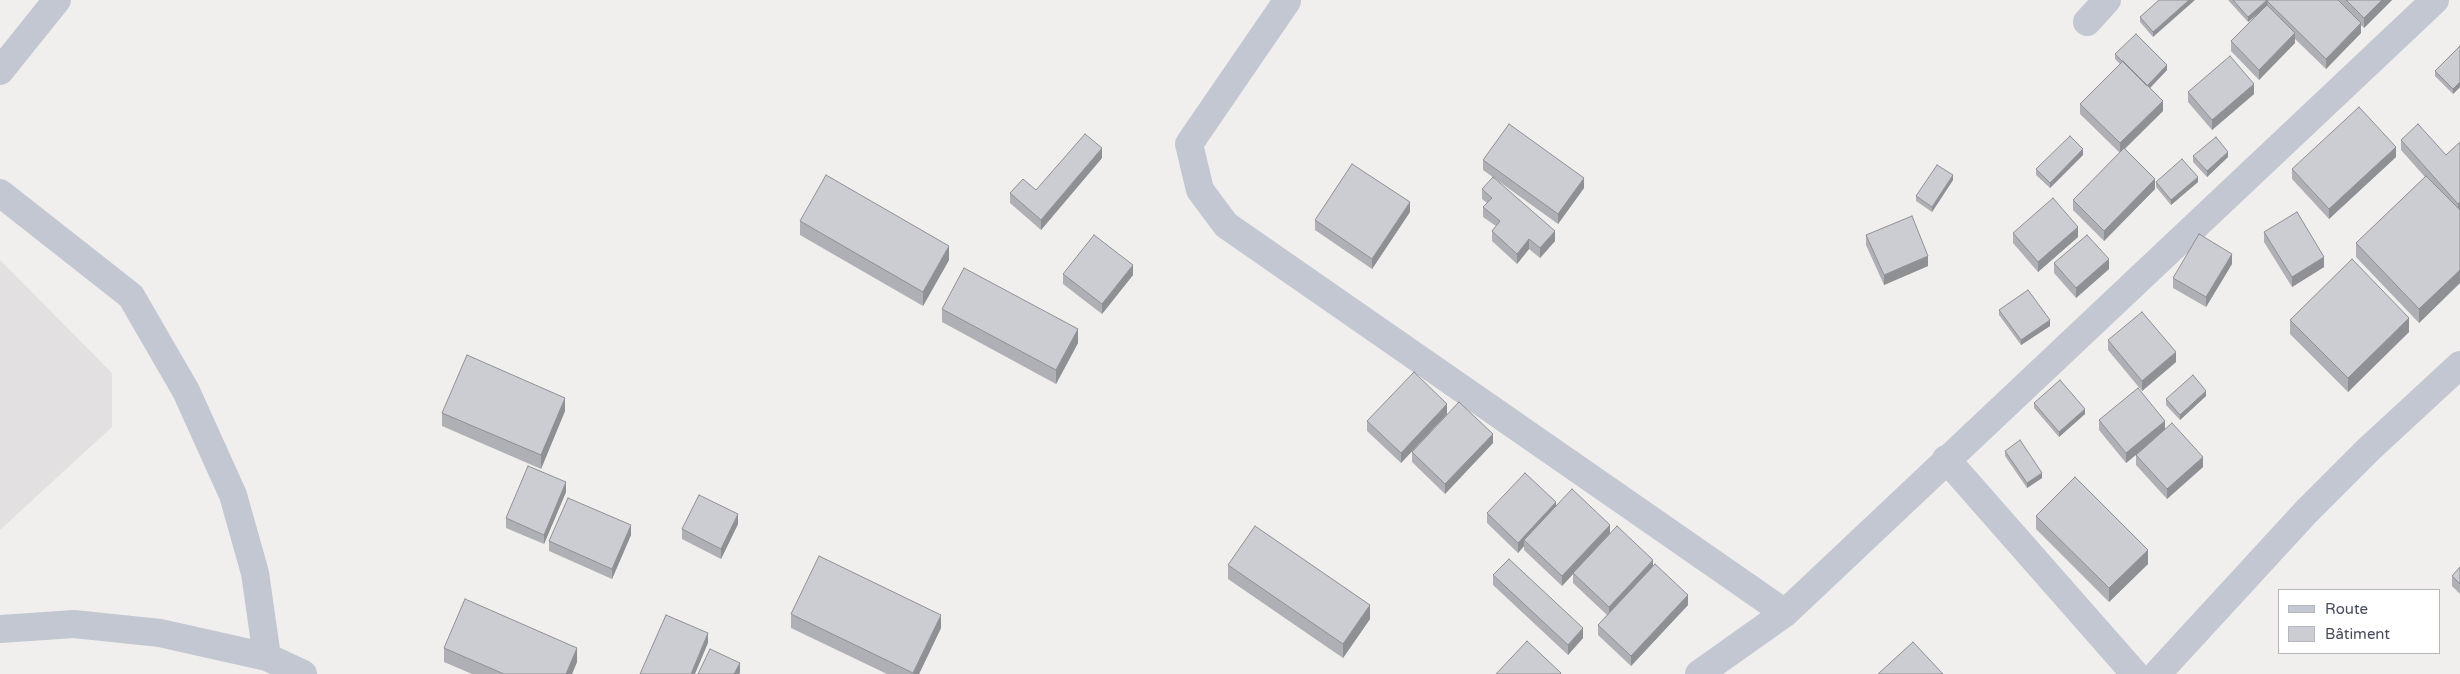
<!DOCTYPE html>
<meta charset="utf-8">
<style>
body{margin:0}
#map{position:relative;width:2460px;height:674px;overflow:hidden;background:#f1efee;font-family:"Varela Round",sans-serif}
canvas{display:block}
.legend{position:absolute;left:2278px;top:589px;width:162px;height:65px;box-sizing:border-box;background:#fff;border:1px solid #b6b7bd;margin:0;padding:6px 9px;list-style:none;font-size:15px;color:#484c5a}
.legend li{display:flex;align-items:center;gap:10px;height:25px}
.legend b{width:25px;border:1px solid #b6b7bd}
</style>
<div id="map">
<canvas width="2460" height="674"></canvas>
<ul class="legend">
<li><b style="height:6px;background:#c3c7d2"></b>Route</li>
<li><b style="height:14px;background:#cccdd2"></b>Bâtiment</li>
</ul>
</div>
<script>
const g = document.querySelector('canvas').getContext('2d');
g.lineJoin = 'round';
function fill(path, color) {
  g.fillStyle = color;
  g.fill(path, 'evenodd');
}
function toPath(rows) {
  const path = new Path2D();
  for (const r of rows) {
    path.moveTo(r[0], r[1]);
    for (let i = 2; i < r.length; i += 2) path.lineTo(r[i], r[i + 1]);
  }
  return path;
}
function strokePath(path, color, width, dash) {
  g.strokeStyle = color;
  g.lineWidth = width;
  g.lineCap = dash ? 'butt' : 'round';
  g.setLineDash(dash || []);
  g.stroke(path);
}
fill(toPath([
 [0,260,112,373,112,427,0,530]
]), '#e2e0e0');
strokePath(toPath([
 [1287,1,1189,144,1200,190,1226,225,1785,613],
 [2087,22,2107,0],
 [0,71,57,0],
 [0,193,131,296,186,391,233,495,255,573,267,657],
 [1946,459,2135,674],
 [0,629,74,624,160,633,267,657,303,674],
 [1699,674,1785,613,2435,0],
 [2157,674,2306,512,2369,449,2460,365]
]), '#c3c7d2', 28);
fill(toPath([
 [2159,0,2153,37,2140,22,2140,17],
 [2228,0,2392,0,2364,28,2361,25,2361,33,2326,69,2295,39,2295,43,2259,80,2231,51,2231,41,2258,13,2248,22],
 [2460,46,2460,87,2453,94,2435,76,2435,71],
 [2115,54,2167,70,2150,88,2163,111,2125,149,2155,189,2104,241,2073,210,2073,200,2120,153,2080,114,2080,104,2120,64,2115,59],
 [2188,92,2254,94,2212,130,2188,102],
 [2401,140,2446,155,2460,142,2460,283,2419,323,2356,257,2356,243,2425,177,2401,150],
 [2083,155,2050,188,2036,175,2036,169],
 [2193,156,2228,157,2207,177,2193,162],
 [2396,157,2329,219,2292,179,2292,169],
 [1102,158,1041,230,1010,203,1010,193,1036,190],
 [1483,160,1584,188,1558,224,1483,170],
 [1953,180,1932,212,1916,201,1916,196],
 [2156,182,2198,182,2171,205,2156,187],
 [1482,189,1555,241,1540,258,1529,249,1517,264,1492,241,1492,231,1496,226,1483,217,1483,207,1487,203,1482,199],
 [1410,212,1372,269,1315,230,1315,220],
 [800,221,949,260,923,306,800,235],
 [2264,232,2324,267,2292,287,2264,242],
 [2013,233,2078,237,2038,272,2013,243],
 [1866,235,1928,266,1884,285,1866,245],
 [2054,263,2109,269,2076,298,2054,273],
 [2232,264,2206,307,2173,288,2173,278],
 [1063,274,1133,275,1102,314,1063,284],
 [942,309,1078,343,1056,384,942,322],
 [1999,310,2050,326,2021,345,1999,315],
 [2290,320,2409,332,2348,392,2290,334],
 [2108,340,2176,362,2142,391,2108,350],
 [2206,396,2180,420,2166,405,2166,399],
 [2034,403,2085,414,2059,437,2034,408],
 [565,411,541,469,442,426,442,413],
 [1447,414,1401,463,1367,431,1367,421],
 [2099,420,2165,429,2203,467,2167,499,2136,465,2136,455,2137,454,2126,463,2099,430],
 [1493,443,1445,494,1412,462,1412,452],
 [2005,451,2042,478,2027,488,2005,456],
 [566,492,544,544,506,528,506,518],
 [1556,505,1610,533,1653,566,1688,605,1631,666,1598,635,1598,625,1607,615,1573,583,1573,574,1562,586,1524,550,1524,546,1518,553,1487,523,1487,513],
 [2036,516,2148,564,2109,602,2036,529],
 [738,524,721,559,682,539,682,529],
 [631,535,612,579,549,551,549,541],
 [1228,565,1370,619,1343,658,1228,579],
 [2460,567,2460,594,2452,586,2452,576],
 [1493,575,1583,638,1568,655,1493,585],
 [791,614,941,628,919,674,887,674,791,628],
 [444,648,577,662,572,674,472,674,444,662]
]), '#afb0b5');
fill(toPath([
 [2189,0,2195,0,2153,37,2153,32],
 [2268,0,2267,6,2248,22,2248,17],
 [2382,0,2392,0,2364,28,2364,18],
 [2361,23,2361,33,2326,69,2326,59],
 [2295,33,2295,43,2259,80,2259,70],
 [2167,65,2167,70,2147,91,2147,86],
 [2460,82,2460,87,2453,94,2453,89],
 [2254,84,2254,94,2212,130,2212,120],
 [2163,101,2163,111,2120,153,2120,143],
 [2396,147,2396,157,2329,219,2329,209],
 [1102,148,1102,158,1041,230,1041,220],
 [2083,149,2083,155,2050,188,2050,183],
 [2228,152,2228,157,2207,177,2207,171],
 [1953,175,1953,180,1932,212,1932,207],
 [2198,177,2198,182,2171,205,2171,200],
 [1584,178,1584,188,1558,224,1558,214],
 [2155,179,2155,189,2104,241,2104,231],
 [1410,202,1410,212,1372,269,1372,259],
 [2460,202,2460,212,2458,214,2458,204],
 [2078,227,2078,237,2038,272,2038,262],
 [1555,231,1555,241,1540,258,1540,248],
 [1529,239,1529,249,1517,264,1517,254],
 [949,246,949,260,923,306,923,292],
 [2232,254,2232,264,2206,307,2206,297],
 [1928,256,1928,266,1884,285,1884,275],
 [2324,257,2324,267,2292,287,2292,277],
 [2109,259,2109,269,2076,298,2076,288],
 [1133,265,1133,275,1102,314,1102,304],
 [2460,270,2460,283,2419,323,2419,309],
 [2409,318,2409,332,2348,392,2348,378],
 [2050,320,2050,326,2021,345,2021,340],
 [1078,329,1078,343,1056,384,1056,370],
 [2176,352,2176,362,2142,391,2142,381],
 [2206,391,2206,396,2180,420,2180,415],
 [565,398,565,411,541,469,541,455],
 [1447,404,1447,414,1401,463,1401,453],
 [2085,409,2085,414,2059,437,2059,432],
 [2165,421,2165,431,2126,463,2126,453],
 [1493,434,1493,443,1445,494,1445,484],
 [2203,457,2203,467,2167,499,2167,489],
 [2042,473,2042,478,2027,488,2027,483],
 [566,482,566,492,544,544,544,535],
 [1556,502,1556,512,1524,540,1524,546,1518,553,1518,543],
 [738,514,738,524,721,559,721,549],
 [631,525,631,535,612,579,612,569],
 [1610,525,1610,534,1562,586,1562,576],
 [2148,550,2148,564,2109,602,2109,588],
 [1653,560,1653,570,1609,617,1609,607],
 [1688,595,1688,605,1631,666,1631,656],
 [1370,605,1370,619,1343,658,1343,644],
 [941,615,941,628,919,674,913,674],
 [1583,628,1583,638,1568,655,1568,645],
 [708,633,708,643,695,674,691,674],
 [577,648,577,662,572,674,566,674],
 [740,663,740,673,739,674,734,674]
]), '#8f9093');
const building = toPath([
 [2159,0,2189,0,2153,32,2140,17,2159,0],
 [2233,0,2267,0,2248,17,2233,0],
 [2268,0,2338,0,2361,23,2326,59,2267,1,2268,0],
 [2346,0,2382,0,2364,18,2346,0],
 [2267,5,2295,33,2259,70,2231,41,2267,5],
 [2136,34,2167,65,2147,86,2115,54,2136,34],
 [2460,46,2460,82,2453,89,2435,71,2460,46],
 [2230,56,2254,84,2212,120,2188,92,2230,56],
 [2123,61,2163,101,2120,143,2080,104,2123,61],
 [2359,107,2396,147,2329,209,2292,169,2359,107],
 [1509,124,1584,178,1558,214,1483,160,1509,124],
 [2418,124,2446,155,2460,142,2460,202,2458,204,2401,140,2418,124],
 [1085,134,1102,148,1041,220,1010,193,1023,179,1036,190,1085,134],
 [2070,136,2083,149,2050,183,2036,169,2070,136],
 [2216,137,2228,152,2207,171,2193,156,2216,137],
 [2124,148,2155,179,2104,231,2073,200,2124,148],
 [2182,159,2198,177,2171,200,2156,182,2182,159],
 [1352,164,1410,202,1372,259,1315,220,1352,164],
 [1937,165,1953,175,1932,207,1916,196,1937,165],
 [826,175,949,246,923,292,800,221,826,175],
 [2426,176,2460,210,2460,270,2419,309,2356,243,2426,176],
 [1493,177,1555,231,1540,248,1529,239,1517,254,1492,231,1500,221,1483,207,1492,198,1482,189,1493,177],
 [2053,198,2078,227,2038,262,2013,233,2053,198],
 [2297,212,2324,257,2292,277,2264,232,2297,212],
 [1912,216,1928,256,1884,275,1866,235,1912,216],
 [2199,234,2232,254,2206,297,2173,278,2199,234],
 [1094,235,1133,265,1102,304,1063,274,1094,235],
 [2087,235,2109,259,2076,288,2054,263,2087,235],
 [2352,259,2409,318,2348,378,2290,320,2352,259],
 [964,268,1078,329,1056,370,942,309,964,268],
 [2028,290,2050,320,2021,340,1999,310,2028,290],
 [2142,312,2176,352,2142,381,2108,340,2142,312],
 [467,355,565,398,541,455,442,413,467,355],
 [1414,372,1447,404,1401,453,1367,421,1414,372],
 [2193,375,2206,391,2180,415,2166,399,2193,375],
 [2060,380,2085,409,2059,432,2034,403,2060,380],
 [2138,388,2165,421,2126,453,2099,420,2138,388],
 [1459,402,1493,434,1445,484,1412,452,1459,402],
 [2172,423,2203,457,2167,489,2136,455,2172,423],
 [2020,440,2042,473,2027,483,2005,451,2020,440],
 [528,466,566,482,544,535,506,518,528,466],
 [1525,473,1556,502,1518,543,1487,513,1525,473],
 [2075,477,2148,550,2109,588,2036,516,2075,477],
 [1572,489,1610,525,1562,576,1524,540,1572,489],
 [699,495,738,514,721,549,682,529,699,495],
 [568,498,631,525,612,569,549,541,568,498],
 [1255,526,1370,605,1343,644,1228,565,1255,526],
 [1617,526,1653,560,1609,607,1573,573,1617,526],
 [819,556,941,615,913,673,791,614,819,556],
 [1509,559,1583,628,1568,645,1493,575,1509,559],
 [1655,564,1688,595,1631,656,1598,625,1655,564],
 [2460,567,2460,584,2452,576,2460,567],
 [465,599,577,648,566,674,504,674,444,648,465,599],
 [666,615,708,633,691,674,640,674,666,615],
 [1527,641,1561,673,1560,674,1496,674,1527,641],
 [1913,642,1943,674,1878,674,1913,642],
 [710,649,740,663,734,674,698,674,710,649]
]);
fill(building, '#cccdd2');
strokePath(building, '#8f9093', 1);
</script>
